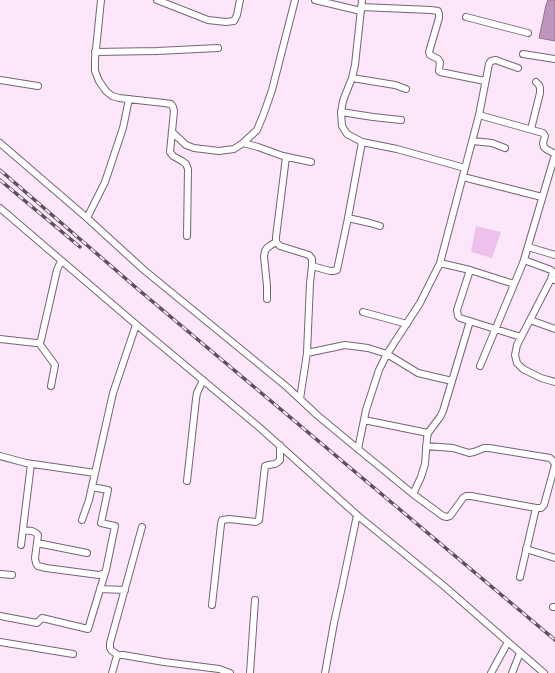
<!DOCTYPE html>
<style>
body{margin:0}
canvas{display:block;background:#fbe6fa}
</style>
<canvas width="555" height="673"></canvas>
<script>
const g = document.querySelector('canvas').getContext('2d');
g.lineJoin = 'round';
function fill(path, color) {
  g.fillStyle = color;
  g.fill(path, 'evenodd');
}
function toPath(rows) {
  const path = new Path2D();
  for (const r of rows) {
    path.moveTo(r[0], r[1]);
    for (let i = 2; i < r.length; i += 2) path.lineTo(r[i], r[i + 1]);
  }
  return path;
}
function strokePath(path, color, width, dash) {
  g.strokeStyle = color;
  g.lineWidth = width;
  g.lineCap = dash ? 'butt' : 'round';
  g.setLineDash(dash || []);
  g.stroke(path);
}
fill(toPath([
 [476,226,501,232,492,258,471,252]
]), '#edc1eb');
const water = toPath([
 [548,0,555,0,555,41,539,38,546,5,548,0]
]);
fill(water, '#bf94bd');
strokePath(water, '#937392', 1);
const street = toPath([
 [101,0,95,59,95,71,99,81,106,91,112,96,119,98,164,103,171,104,173,107,174,111,170,152,173,156,182,161,186,164,188,169,187,236],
 [157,0,208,20,226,22,234,21,237,15,240,0],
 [315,0,361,11],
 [362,0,355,65,352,78,346,93,343,101,341,112,342,126,347,134,362,142,397,149,465,168],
 [361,7,431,10,438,11,439,14,439,18,429,52,430,55,438,59,440,62,439,71,440,72,485,81],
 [466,17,528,33],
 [95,52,157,51,218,48],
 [523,54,555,59],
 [352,78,395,85,406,89],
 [0,80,38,86],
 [341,112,373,117,401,120],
 [479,115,543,133,545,136,543,143,544,147,546,149,555,154],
 [531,129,540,93,540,88,539,85,536,82],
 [172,132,186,145,194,148,219,151,234,149,243,143,257,130,264,113,272,90,295,0],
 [473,141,492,143,505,148],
 [0,143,87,218,144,270,287,387,317,415,358,449,413,494,443,516,447,517,450,516,463,498,466,496,471,496,536,508,541,508,544,505,555,465,553,461,550,458,489,448,484,448,474,452,469,453,453,448,426,446],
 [243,143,258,147,283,156,311,162],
 [286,157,276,237,276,242,280,246,309,255,312,259,312,266,310,283,307,353,300,399],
 [463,177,542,197],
 [0,208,132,321,259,427,357,515,444,586,508,642,544,673],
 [87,218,105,182,123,128,129,99],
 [348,218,370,223,380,226],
 [528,247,555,255],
 [524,260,551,270,553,272,551,279],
 [440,263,470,270,514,284],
 [312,266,330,271,333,271,337,270,348,218,362,142],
 [470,270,457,310,458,316,460,318,521,337],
 [555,280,551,279,530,320,517,345,515,355,517,363,523,369,541,378,555,382],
 [267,299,267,286,264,256,265,251,267,248,271,245,276,242],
 [363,312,407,324],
 [530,320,555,329],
 [0,339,36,343,39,343,41,340,57,270,61,261],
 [39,343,55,365,51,386],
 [307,353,345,345,368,348,387,354,418,373,452,381],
 [480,366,523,263,554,158,555,156],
 [364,420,428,433],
 [358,449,366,410,379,370,387,354,420,303,440,263,479,115,489,64,491,61,496,60,501,62,518,68],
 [0,456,26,463,95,473],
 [187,481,196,399,197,393,203,380],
 [413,494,421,477,425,464,427,438,428,433,440,417,443,411,470,321],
 [82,520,89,500,113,393,136,325],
 [23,530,32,531,36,533,38,535,35,558,36,563,38,566,46,568,99,575,105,573,106,570,115,526,101,523,108,490,92,487],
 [37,543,87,553],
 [21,545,31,464],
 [526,549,555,558],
 [0,574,12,575],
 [520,577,536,508],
 [100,589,125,590],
 [212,605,221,524,222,520,229,519,256,522,259,520,265,466,268,465,275,464,278,462,280,460,280,445],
 [553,607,555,607],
 [0,616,37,623,42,618,88,629,105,573],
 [0,642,73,654],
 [118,655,112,651,110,648,110,643,142,527],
 [112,673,116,659,118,655,123,655,164,662,219,669,230,673],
 [250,673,255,600],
 [325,673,334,623,342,587,357,515],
 [491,673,508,642],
 [512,673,520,653]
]);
strokePath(street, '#766475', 8);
strokePath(street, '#fff', 6);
const rail = toPath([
 [0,170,140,291,555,640],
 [0,180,80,247]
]);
strokePath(rail, '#5b515b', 3.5);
strokePath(rail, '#fbe6fa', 2, [6]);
</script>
